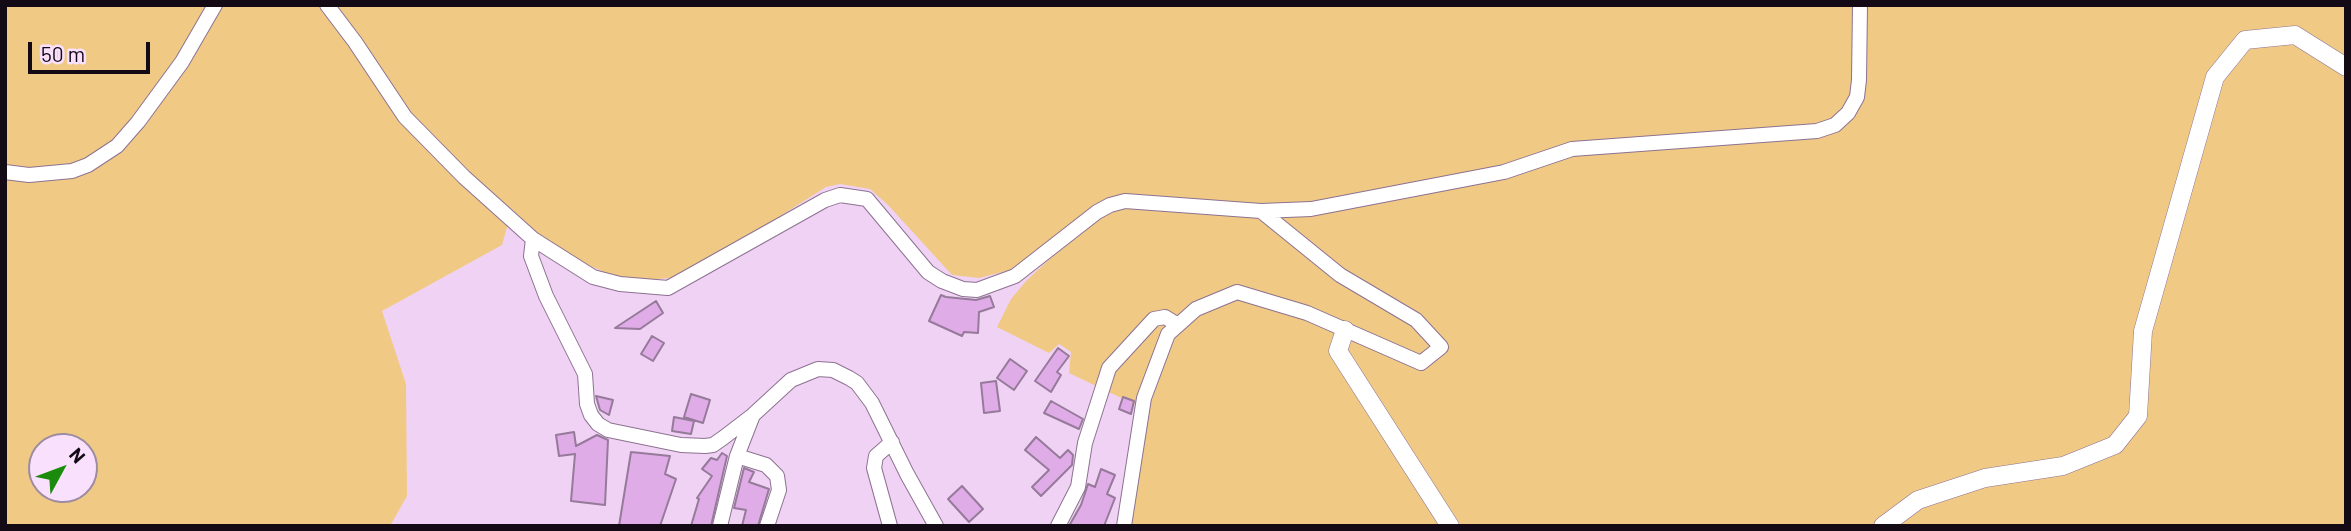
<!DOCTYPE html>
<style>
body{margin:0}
#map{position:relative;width:2351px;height:531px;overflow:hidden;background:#f0d2f4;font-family:Barlow,sans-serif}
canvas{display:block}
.frame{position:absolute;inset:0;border:7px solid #140a16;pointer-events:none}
.north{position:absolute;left:28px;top:433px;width:70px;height:70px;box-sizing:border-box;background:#f9e1fd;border:2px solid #9d8ba1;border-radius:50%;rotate:49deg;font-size:19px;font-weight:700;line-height:28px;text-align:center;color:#140a16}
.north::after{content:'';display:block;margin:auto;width:24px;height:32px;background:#1a8b0c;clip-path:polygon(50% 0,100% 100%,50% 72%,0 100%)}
.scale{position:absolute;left:28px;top:42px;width:122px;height:32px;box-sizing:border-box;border:4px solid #140a16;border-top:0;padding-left:9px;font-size:21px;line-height:24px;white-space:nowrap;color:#140a16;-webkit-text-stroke:5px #f9e1fd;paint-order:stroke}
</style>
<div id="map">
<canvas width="2351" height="531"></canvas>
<div class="frame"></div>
<div class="north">N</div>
<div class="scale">50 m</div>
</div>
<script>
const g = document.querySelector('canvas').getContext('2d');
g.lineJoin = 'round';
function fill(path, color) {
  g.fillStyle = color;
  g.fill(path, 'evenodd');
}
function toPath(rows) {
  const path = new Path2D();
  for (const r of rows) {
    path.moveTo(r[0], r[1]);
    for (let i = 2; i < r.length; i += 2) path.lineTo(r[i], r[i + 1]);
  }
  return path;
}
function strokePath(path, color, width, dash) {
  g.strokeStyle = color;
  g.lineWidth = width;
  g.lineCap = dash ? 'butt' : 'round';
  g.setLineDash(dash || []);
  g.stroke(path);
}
fill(toPath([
 [5,5,2346,5,2346,526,1121,526,1136,405,1069,373,1071,352,1059,344,1049,353,997,327,1011,299,1027,280,1068,242,1010,270,979,278,952,275,888,205,870,189,840,184,826,187,744,239,671,278,643,280,613,276,561,253,532,230,512,209,502,245,382,311,406,384,407,496,390,526,5,526],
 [42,447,84,447,84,489,42,489]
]), '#f0ca85');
const building = toPath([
 [941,295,946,297,976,300,990,296,994,307,979,312,978,333,964,332,962,336,929,321,941,295],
 [656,301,663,313,640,329,615,328,656,301],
 [652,336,664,343,653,361,641,354,652,336],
 [1058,348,1069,356,1057,372,1061,375,1051,392,1035,381,1058,348],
 [1010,359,1027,371,1014,390,997,378,1010,359],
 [996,381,1000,411,984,413,981,383,996,381],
 [691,394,710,400,703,423,684,417,691,394],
 [596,396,613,400,609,415,600,410,596,396],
 [1123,397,1134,401,1131,414,1119,409,1123,397],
 [1051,401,1083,419,1079,429,1044,413,1051,401],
 [674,417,694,421,691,434,672,431,674,417],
 [574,432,576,446,597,435,608,440,605,505,571,501,575,454,559,456,556,435,574,432],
 [1036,437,1060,458,1068,450,1073,455,1072,465,1041,496,1032,487,1049,470,1025,450,1036,437],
 [631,452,670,456,665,474,676,479,660,526,619,526,631,452],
 [722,453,727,456,711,526,691,526,699,499,697,498,712,476,702,469,711,458,717,460,722,453],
 [744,468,754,472,749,482,769,489,758,526,742,526,746,510,734,508,744,468],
 [1101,469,1115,475,1107,494,1115,498,1104,526,1069,526,1081,505,1088,484,1095,487,1101,469],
 [962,486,983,509,969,522,948,499,962,486]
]);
fill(building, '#e0ace8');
strokePath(building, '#957a99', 2);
const minor = toPath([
 [327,5,355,42,405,117,464,177,533,239,593,277,620,284,668,288,825,200,840,195,867,199,928,272,942,281,963,289,977,290,1015,276,1097,212,1110,205,1125,201,1261,211,1311,209,1504,172,1572,149,1817,131,1835,125,1848,113,1857,97,1859,80,1860,5],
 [5,172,29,175,72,171,88,165,117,146,138,122,182,62,215,5],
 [533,239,531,256,546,296,585,374,587,404,591,415,598,424,608,430,681,445,705,446,713,445,723,438,753,415],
 [737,456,766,465,777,476,779,490,767,526],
 [720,526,737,456,753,415,791,380,818,369,833,370,849,378,857,383,872,403,907,474,936,526],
 [890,526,874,468,876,456,892,442],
 [1058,526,1078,487,1085,443,1109,368,1154,319,1165,317,1178,325],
 [1124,526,1144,398,1168,334,1196,309,1237,292,1307,313,1421,363,1441,347,1416,320,1340,275,1261,211]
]);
const tertiary = toPath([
 [1345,330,1338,351,1450,526],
 [1883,526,1918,500,1985,478,2063,466,2115,445,2138,416,2143,331,2215,77,2245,40,2295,35,2346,67]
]);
strokePath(minor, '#8d7291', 16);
strokePath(tertiary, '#8d7291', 19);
strokePath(minor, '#fff', 14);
strokePath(tertiary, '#fff', 18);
</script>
